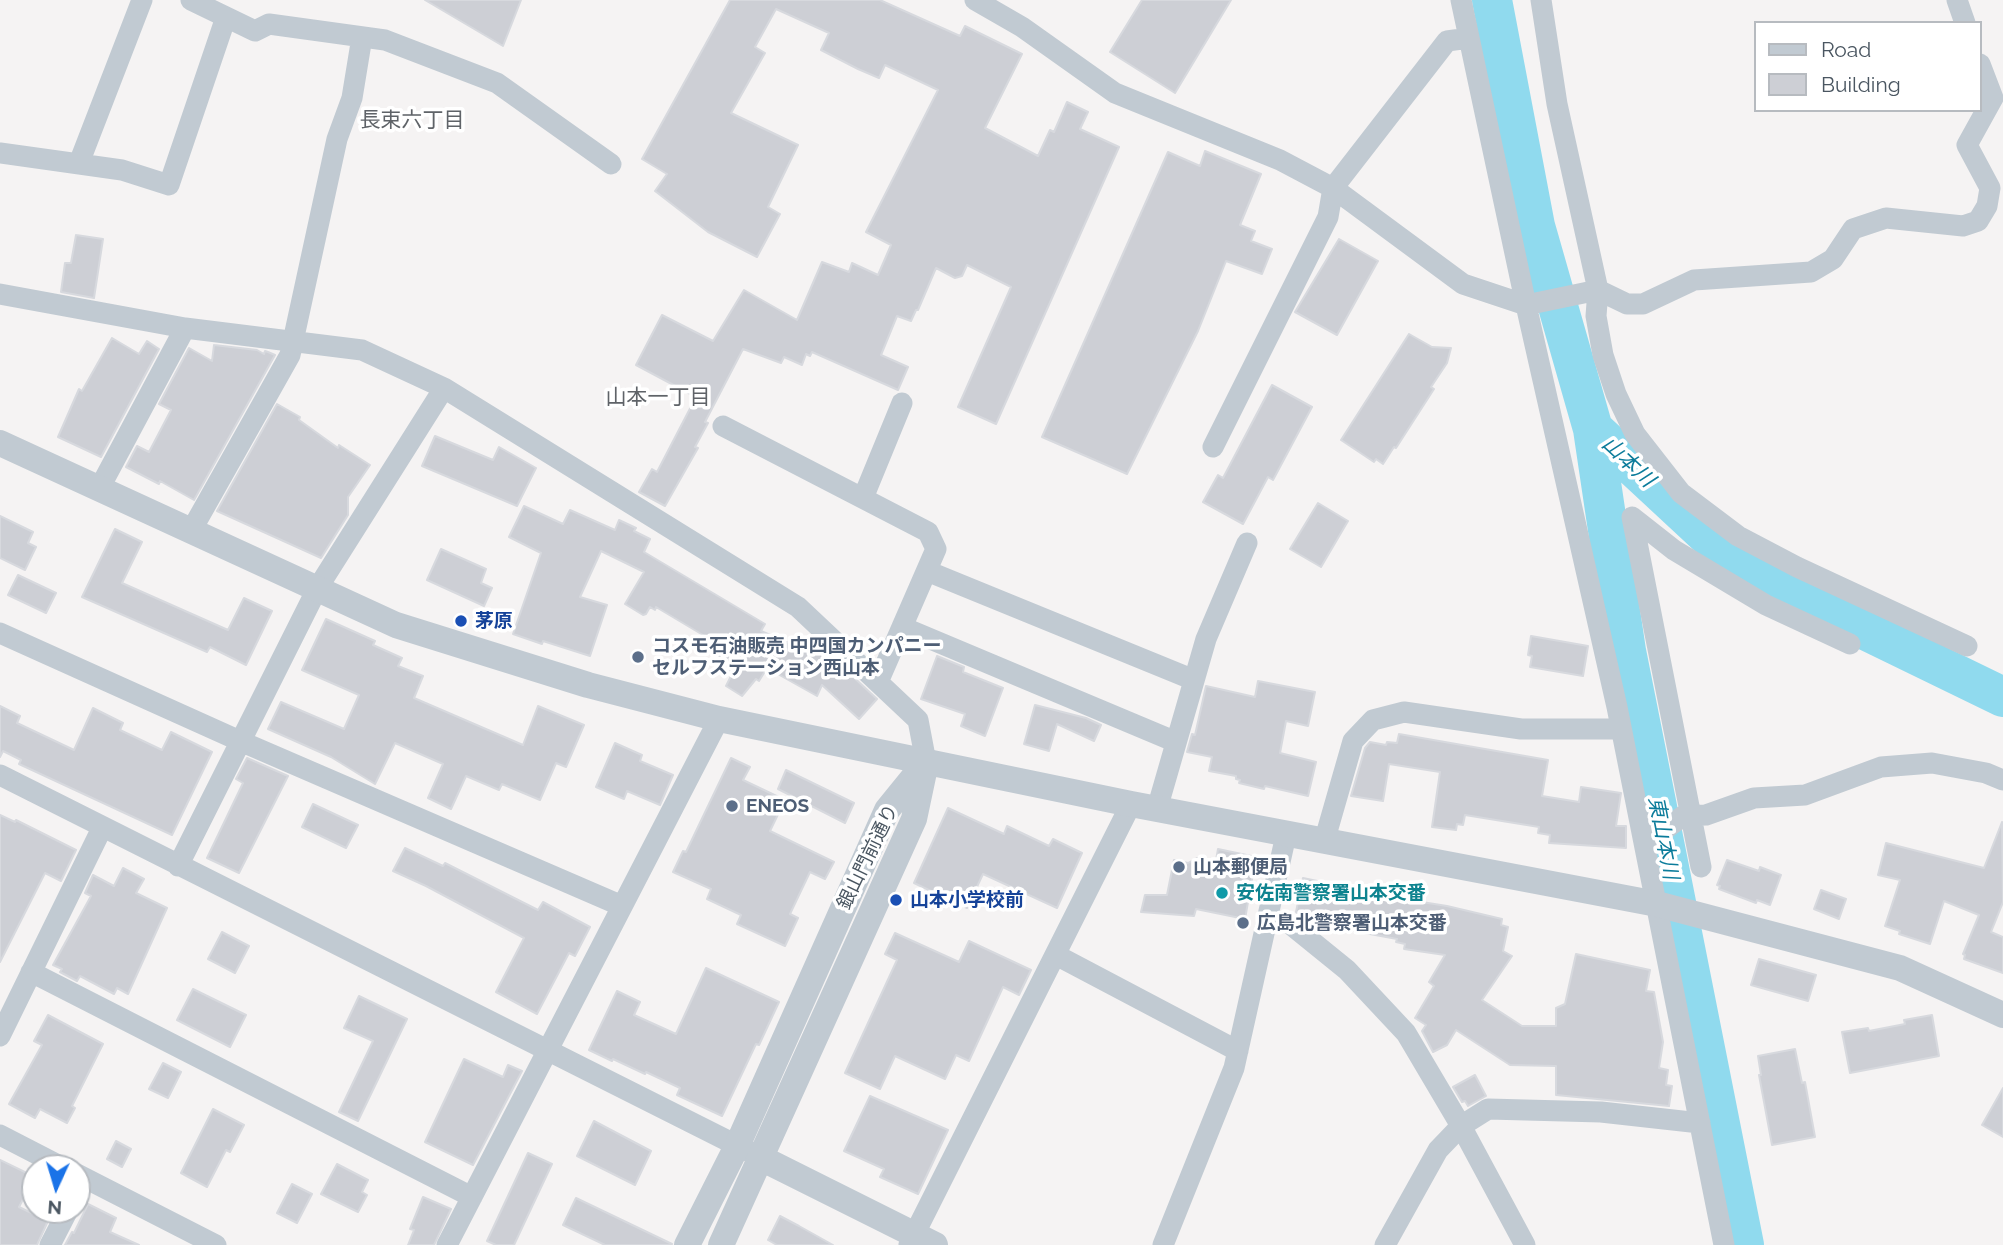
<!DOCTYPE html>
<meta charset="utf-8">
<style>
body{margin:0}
#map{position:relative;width:2003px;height:1245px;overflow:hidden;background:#f5f3f3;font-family:Raleway,sans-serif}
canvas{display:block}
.legend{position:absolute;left:1754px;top:21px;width:228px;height:91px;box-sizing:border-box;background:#fff;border:2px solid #b7bbc0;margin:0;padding:9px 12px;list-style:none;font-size:21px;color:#4a5661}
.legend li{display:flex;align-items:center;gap:14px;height:35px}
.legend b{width:35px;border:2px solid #b7bbc0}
.north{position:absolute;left:21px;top:1154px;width:70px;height:70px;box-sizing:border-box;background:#fff;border:2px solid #b7bbc0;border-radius:50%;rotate:184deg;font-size:19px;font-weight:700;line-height:28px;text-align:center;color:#4a5661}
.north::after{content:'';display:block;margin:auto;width:24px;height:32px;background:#1a73e8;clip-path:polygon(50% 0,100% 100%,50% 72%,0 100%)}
</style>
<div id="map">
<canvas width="2003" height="1245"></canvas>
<ul class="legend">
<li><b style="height:9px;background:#c1cad2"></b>Road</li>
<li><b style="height:19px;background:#cdcfd5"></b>Building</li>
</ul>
<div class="north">N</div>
</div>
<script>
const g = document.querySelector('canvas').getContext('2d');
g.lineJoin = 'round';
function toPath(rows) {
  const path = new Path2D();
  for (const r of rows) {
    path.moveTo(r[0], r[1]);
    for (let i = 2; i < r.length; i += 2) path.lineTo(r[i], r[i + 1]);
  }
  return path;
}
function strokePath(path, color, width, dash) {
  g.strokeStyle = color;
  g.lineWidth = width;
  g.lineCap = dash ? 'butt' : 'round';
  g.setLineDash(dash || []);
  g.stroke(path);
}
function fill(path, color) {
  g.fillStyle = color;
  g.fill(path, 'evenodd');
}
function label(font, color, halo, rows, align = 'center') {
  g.font = font + ' Raleway,"Noto Sans JP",sans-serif';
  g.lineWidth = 7;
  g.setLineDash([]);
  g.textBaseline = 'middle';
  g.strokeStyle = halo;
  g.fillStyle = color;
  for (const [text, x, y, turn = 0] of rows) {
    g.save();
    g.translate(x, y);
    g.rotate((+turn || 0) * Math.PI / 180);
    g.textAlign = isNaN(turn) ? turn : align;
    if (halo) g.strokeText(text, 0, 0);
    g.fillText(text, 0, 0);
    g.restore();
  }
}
strokePath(toPath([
 [1492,0,1535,226,1593,429,1626,651,1744,1245],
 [1593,429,1748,573,2003,697]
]), '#90daee', 40);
const building = toPath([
 [425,0,521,0,503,46,425,0],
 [730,0,880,0,960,36,965,26,1022,54,985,128,1038,156,1050,130,1054,132,1067,102,1088,112,1080,129,1119,147,996,424,958,407,1011,287,967,265,962,276,955,278,936,268,918,310,916,310,911,321,897,316,881,355,908,367,898,390,812,352,810,356,806,354,802,365,784,357,781,363,743,349,705,422,708,423,695,447,698,448,665,506,639,492,652,469,657,472,696,397,636,365,662,315,713,341,744,290,797,320,822,262,849,272,852,263,878,275,891,245,866,232,938,90,885,65,879,78,858,69,821,50,829,33,776,9,755,47,765,53,731,113,798,145,768,207,780,214,757,257,708,232,655,191,667,174,642,159,730,0],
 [1142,0,1231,0,1175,93,1110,52,1142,0],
 [1205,151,1261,174,1240,225,1255,231,1251,241,1272,249,1262,274,1226,261,1198,331,1127,474,1042,437,1168,152,1200,166,1205,151],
 [76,235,103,239,94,298,61,292,65,263,71,263,76,235],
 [1339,239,1378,261,1337,335,1295,312,1339,239],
 [1409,334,1432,347,1451,348,1447,363,1431,387,1434,389,1396,448,1394,447,1383,464,1376,459,1374,462,1341,440,1409,334],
 [112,338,139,354,147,341,159,349,101,457,58,437,79,389,82,391,112,338],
 [214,345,257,350,264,354,265,351,268,352,275,355,194,500,160,481,159,484,126,467,137,446,149,452,171,410,159,404,189,348,212,361,214,345],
 [1272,385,1312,407,1273,480,1268,477,1243,524,1203,502,1218,475,1223,478,1272,385],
 [277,404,300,417,299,420,338,448,339,445,370,465,348,497,348,515,321,558,217,511,277,404],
 [435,436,493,460,499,447,536,468,517,506,422,466,435,436],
 [1318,503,1348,521,1321,567,1290,549,1318,503],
 [524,506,563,524,570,510,615,530,619,520,636,528,634,531,650,539,644,552,765,624,761,631,794,645,797,639,834,659,877,699,859,719,822,685,817,696,767,668,759,681,756,679,742,696,726,686,732,674,714,663,723,647,656,607,655,610,650,607,646,614,643,615,625,604,644,572,601,551,580,597,607,605,590,656,543,641,542,644,513,634,541,553,509,537,524,506],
 [0,516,33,532,28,543,36,547,25,570,0,558,0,516],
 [115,529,142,542,122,583,228,630,244,598,272,611,246,665,210,647,207,652,82,597,115,529],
 [441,549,486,569,481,583,492,588,484,606,427,580,441,549],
 [18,575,56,593,46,613,8,595,18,575],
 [326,619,375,641,373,645,402,658,398,666,423,676,414,698,523,745,538,706,584,725,566,767,556,763,540,800,502,784,499,790,466,776,451,809,428,798,443,764,395,743,375,784,331,757,268,729,281,702,344,729,359,695,302,670,326,619],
 [1531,636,1588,646,1583,676,1530,667,1532,656,1528,655,1531,636],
 [937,656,964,667,963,672,1003,688,985,736,961,726,965,714,921,699,937,656],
 [1258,681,1315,692,1308,726,1286,721,1280,753,1316,762,1308,796,1265,786,1264,789,1239,783,1240,780,1236,779,1236,776,1209,771,1212,757,1187,752,1192,734,1195,735,1206,686,1255,697,1258,681],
 [1035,705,1086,718,1101,725,1094,741,1057,724,1049,751,1024,744,1035,705],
 [0,706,20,716,17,723,74,750,93,708,123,723,120,730,162,750,171,732,212,752,172,835,19,764,21,760,3,751,0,757,0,706],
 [1399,734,1548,760,1542,796,1579,802,1581,787,1621,793,1616,826,1626,826,1626,848,1549,843,1550,835,1538,833,1539,827,1465,815,1463,825,1457,824,1456,830,1432,827,1440,772,1389,764,1383,801,1351,796,1365,748,1370,742,1386,745,1387,742,1397,743,1399,734],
 [615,743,642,755,640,761,673,775,660,805,627,791,624,799,596,787,615,743],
 [247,758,288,776,239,873,207,858,243,783,236,779,247,758],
 [731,758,750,767,743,780,785,800,770,831,834,862,825,879,810,872,790,914,798,918,785,946,737,924,741,915,707,899,711,889,673,872,683,851,686,852,731,758],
 [786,770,854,803,845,823,778,789,786,770],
 [313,804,358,825,346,848,302,827,313,804],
 [948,808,1004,834,1007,826,1049,846,1053,839,1082,853,1057,908,983,874,967,908,914,883,948,808],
 [0,815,15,822,16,820,76,850,61,881,45,873,0,962,0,815],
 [2002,822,2003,902,1991,932,2003,937,2003,973,1964,959,1965,955,1963,954,1979,915,1944,901,1930,944,1899,934,1900,931,1885,926,1900,880,1878,875,1886,843,1984,868,2002,822],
 [405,848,443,866,445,863,538,910,543,902,590,927,575,956,569,953,537,1014,496,992,524,938,426,886,393,871,405,848],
 [1218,849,1256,857,1245,919,1196,909,1194,916,1141,912,1145,895,1167,895,1174,860,1188,863,1197,858,1215,866,1218,849],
 [1727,860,1759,871,1760,867,1781,875,1770,905,1757,900,1756,903,1719,889,1720,886,1717,885,1727,860],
 [123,868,144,879,136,893,167,908,128,994,117,988,114,994,80,976,77,981,60,972,62,969,53,965,91,896,85,893,93,875,114,886,123,868],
 [1303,878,1403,899,1447,906,1502,919,1501,925,1508,927,1503,951,1512,956,1482,1000,1522,1026,1556,1026,1556,1008,1565,1004,1576,954,1650,970,1646,991,1654,992,1663,1042,1659,1068,1668,1070,1666,1085,1672,1086,1669,1106,1556,1095,1556,1066,1510,1065,1456,1030,1447,1045,1433,1052,1422,1031,1426,1025,1415,1018,1434,986,1429,982,1445,955,1404,949,1405,944,1396,942,1397,939,1310,923,1296,912,1303,878],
 [1821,890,1846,899,1839,919,1814,909,1821,890],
 [222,932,249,946,235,973,208,959,222,932],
 [895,933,959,962,969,941,1031,970,1019,995,1003,987,969,1061,956,1055,945,1079,895,1056,880,1089,845,1073,897,960,885,954,895,933],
 [1759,959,1816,975,1808,1001,1751,985,1759,959],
 [706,968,779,1002,759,1045,756,1044,722,1116,677,1095,680,1088,646,1072,645,1074,613,1059,612,1061,589,1050,617,991,640,1002,634,1015,676,1034,706,968],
 [193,989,246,1015,230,1047,177,1020,193,989],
 [359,996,407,1019,358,1121,339,1112,373,1041,344,1028,359,996],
 [48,1015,103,1044,72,1106,75,1108,67,1123,40,1109,35,1118,9,1104,42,1045,34,1041,48,1015],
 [1932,1015,1939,1056,1850,1073,1842,1032,1868,1028,1869,1031,1905,1024,1904,1020,1932,1015],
 [1795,1049,1802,1083,1805,1082,1815,1137,1772,1145,1759,1075,1761,1075,1758,1056,1795,1049],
 [464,1059,503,1077,508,1065,522,1071,473,1165,425,1142,464,1059],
 [163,1063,181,1072,168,1098,149,1089,163,1063],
 [1475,1075,1486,1096,1468,1106,1465,1101,1462,1102,1453,1087,1475,1075],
 [2003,1088,2003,1137,1982,1125,2003,1088],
 [870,1096,948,1130,918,1194,880,1177,884,1169,844,1151,870,1096],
 [213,1109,244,1125,230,1152,226,1150,207,1187,181,1173,213,1109],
 [594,1121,651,1151,635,1185,577,1156,594,1121],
 [116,1141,131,1149,122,1167,107,1159,116,1141],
 [528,1153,552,1164,514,1245,496,1245,487,1241,528,1153],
 [0,1160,35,1177,19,1207,48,1221,37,1245,0,1245,0,1160],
 [337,1164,368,1180,362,1192,367,1195,358,1212,321,1194,337,1164],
 [292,1184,312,1194,297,1223,277,1213,292,1184],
 [423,1197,451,1209,434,1245,408,1245,414,1230,410,1229,423,1197],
 [576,1198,672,1244,671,1245,605,1245,563,1225,576,1198],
 [88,1204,116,1218,110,1232,139,1245,65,1245,72,1232,74,1233,88,1204],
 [780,1216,799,1226,833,1245,777,1245,768,1240,780,1216]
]);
fill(building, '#cdcfd5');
strokePath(building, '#d7d9de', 2);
strokePath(toPath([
 [191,0,255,31,269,24,385,40,497,83,611,164],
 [975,0,1022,27,1115,93,1280,160,1333,188,1463,284,1526,305,1598,290,1627,304,1643,304,1694,280,1811,272,1833,259,1853,229,1886,218,1963,226,1978,221,1987,206,1990,188,1967,145,1993,98,1980,64],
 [1461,0,1526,305,1617,707,1724,1245],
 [1541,0,1557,104,1598,290,1596,316,1603,355,1616,394,1635,434,1681,493,1738,536,1797,567,1967,646],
 [1957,0,1965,23],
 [0,153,122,170,169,185,226,17],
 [79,163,142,0],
 [0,294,185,328,362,350,444,388,798,607,918,720,926,762],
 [723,426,928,532,936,549,878,682],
 [1213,447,1328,217,1333,188,1447,41,1469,38],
 [99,489,185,328],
 [863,498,902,403],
 [191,531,290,355,337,139,352,98,362,37],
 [927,571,1194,680],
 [902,627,1176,742],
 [0,633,240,741,622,906],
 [0,775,750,1152],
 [1157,809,1206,639,1247,543],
 [1324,842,1353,741,1373,720,1404,712,1521,729,1621,729],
 [1645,844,1683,816,1706,815,1754,798,1805,795,1881,767,1932,763,1986,773,2003,780],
 [178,866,317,589,444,388],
 [1701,867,1632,517,1674,550,1766,605,1850,644],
 [1267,919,1289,923,1347,970,1406,1033,1461,1126,1525,1245],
 [1056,955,1238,1051],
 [31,972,472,1197],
 [0,1036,102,828],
 [0,1135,64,1168],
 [77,1174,216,1245],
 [50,1245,68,1210],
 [447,1245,719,719],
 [909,1245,1131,804],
 [1163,1245,1234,1068,1286,835],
 [1385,1245,1438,1150,1461,1126,1488,1109,1601,1112,1700,1123]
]), '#c1cad2', 21);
strokePath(toPath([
 [0,443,396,625,588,685,719,719,1131,804,1657,904,1900,968,2003,1015],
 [761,1158,935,1245],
 [687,1245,737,1146,887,810,926,762],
 [721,1245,914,819,925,767]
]), '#c1cad2', 26);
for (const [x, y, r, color] of [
 [461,621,7,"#1a4fb4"],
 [638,657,7,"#5c6f8a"],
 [732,806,7,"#5c6f8a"],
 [1179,867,7,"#5c6f8a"],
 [1222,893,7,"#0f9aa8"],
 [896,900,7,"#1a4fb4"],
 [1243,923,7,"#5c6f8a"]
]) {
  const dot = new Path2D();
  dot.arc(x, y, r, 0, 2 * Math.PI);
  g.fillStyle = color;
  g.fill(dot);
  strokePath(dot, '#fff', 2.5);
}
label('bold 19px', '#164399', '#fff', [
 ["茅原",475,621],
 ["山本小学校前",910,900]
], 'left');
label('bold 19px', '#4e5e75', '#fff', [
 ["コスモ石油販売 中四国カンパニー",652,646],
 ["セルフステーション西山本",652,668],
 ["ENEOS",746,806],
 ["山本郵便局",1193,867],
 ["広島北警察署山本交番",1257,923]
], 'left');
label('19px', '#4a5661', '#fff', [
 ["銀山門前通り",868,857,-64]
]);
label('bold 19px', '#0d838f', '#fff', [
 ["安佐南警察署山本交番",1236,893]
], 'left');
label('21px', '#5f6368', '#fff', [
 ["長束六丁目",412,121],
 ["山本一丁目",658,398]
]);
label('italic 21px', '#0c7c9b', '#fff', [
 ["山本川",1628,462,43],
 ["東山本川",1663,838,79]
]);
</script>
